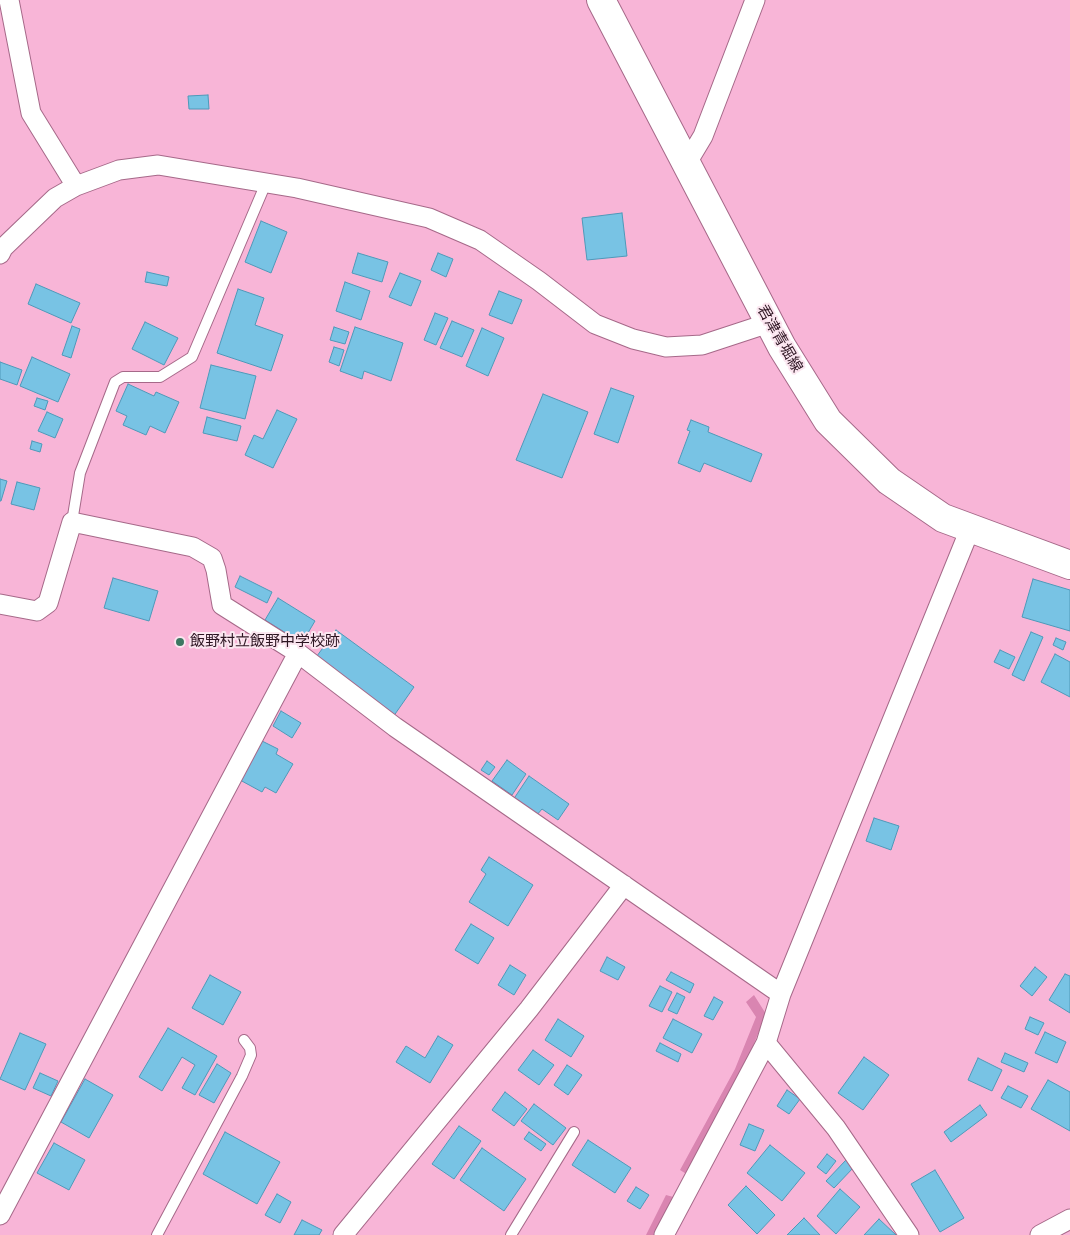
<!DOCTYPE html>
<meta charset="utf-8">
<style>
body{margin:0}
canvas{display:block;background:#f8b5d7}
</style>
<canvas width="1070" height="1235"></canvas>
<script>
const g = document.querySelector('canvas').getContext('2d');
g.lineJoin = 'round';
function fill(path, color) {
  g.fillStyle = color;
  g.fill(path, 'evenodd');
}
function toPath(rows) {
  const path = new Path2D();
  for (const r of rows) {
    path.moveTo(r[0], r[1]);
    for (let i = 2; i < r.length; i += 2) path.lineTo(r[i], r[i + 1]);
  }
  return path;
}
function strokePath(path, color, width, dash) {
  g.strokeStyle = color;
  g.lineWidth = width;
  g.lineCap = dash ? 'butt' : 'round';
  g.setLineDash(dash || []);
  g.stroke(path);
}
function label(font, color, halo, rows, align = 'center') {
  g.font = font + ' "Sofia Sans Condensed","Noto Sans JP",sans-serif';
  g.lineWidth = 4;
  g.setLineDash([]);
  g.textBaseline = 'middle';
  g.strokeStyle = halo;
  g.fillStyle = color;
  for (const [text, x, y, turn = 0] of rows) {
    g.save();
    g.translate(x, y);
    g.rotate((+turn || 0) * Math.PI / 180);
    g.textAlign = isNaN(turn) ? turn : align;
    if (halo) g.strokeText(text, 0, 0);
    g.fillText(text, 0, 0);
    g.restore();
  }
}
fill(toPath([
 [754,995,766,1014,744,1068,688,1175,680,1170,735,1069,756,1017,746,1002],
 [666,1195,677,1198,658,1235,646,1235]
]), '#d985b1');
const building = toPath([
 [208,95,209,109,189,109,188,96,208,95],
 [622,213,627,256,587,260,582,218,622,213],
 [261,221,287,232,271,273,245,262,261,221],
 [358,253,388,262,382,282,352,273,358,253],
 [438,253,453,259,446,277,431,270,438,253],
 [147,272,169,277,167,286,145,282,147,272],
 [400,273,421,281,411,306,389,297,400,273],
 [345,282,370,291,361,320,336,311,345,282],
 [36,284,80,303,71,323,28,304,36,284],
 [238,289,264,298,255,325,283,335,271,371,217,353,238,289],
 [499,291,522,300,512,324,489,315,499,291],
 [435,313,448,318,436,345,424,340,435,313],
 [452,321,474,330,462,357,440,348,452,321],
 [145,322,178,338,164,365,132,349,145,322],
 [72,326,80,329,71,358,62,355,72,326],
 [334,327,349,332,345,344,330,340,334,327],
 [355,327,403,343,391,381,364,371,362,379,340,371,355,327],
 [482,328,504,338,488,376,466,366,482,328],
 [334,347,344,350,339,366,329,362,334,347],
 [32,357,70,374,58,402,20,386,32,357],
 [0,362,22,370,17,385,0,379,0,362],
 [211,365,256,376,245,419,200,408,211,365],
 [128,384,154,396,156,392,179,402,165,433,150,426,146,435,123,425,127,416,116,411,128,384],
 [611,388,634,396,618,443,594,434,611,388],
 [543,394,588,412,562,478,516,460,543,394],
 [37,398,48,401,45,410,34,406,37,398],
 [277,410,297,419,273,468,245,455,254,435,263,439,277,410],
 [47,412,63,419,55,438,38,431,47,412],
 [207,417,241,426,237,441,203,433,207,417],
 [691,420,709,427,708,432,762,454,751,482,704,463,700,472,678,463,690,431,687,430,691,420],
 [32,441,42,444,40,452,30,449,32,441],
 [0,479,7,481,1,501,0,501,0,479],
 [17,482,40,488,34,510,11,504,17,482],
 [240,576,272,592,267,603,235,587,240,576],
 [113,578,158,591,149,621,104,608,113,578],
 [1033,579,1070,590,1070,631,1022,617,1033,579],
 [278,598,315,621,302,643,265,620,278,598],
 [336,630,414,687,393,717,314,660,336,630],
 [1031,632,1043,637,1024,681,1012,675,1031,632],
 [1056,638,1066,642,1063,650,1053,645,1056,638],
 [1000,650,1015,657,1009,669,994,662,1000,650],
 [1055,654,1070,662,1070,697,1041,682,1055,654],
 [281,711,301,723,292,738,273,726,281,711],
 [262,741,278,749,276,754,293,764,276,793,265,787,262,792,240,780,262,741],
 [507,760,526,774,512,795,492,781,507,760],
 [487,761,495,767,489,775,481,770,487,761],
 [529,776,569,804,558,820,542,809,536,816,513,800,529,776],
 [874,818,899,826,891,850,866,841,874,818],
 [489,857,533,885,508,926,469,902,486,874,481,870,489,857],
 [471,924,494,938,478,964,455,950,471,924],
 [607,957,625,967,618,980,600,971,607,957],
 [510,965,526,975,514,995,498,985,510,965],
 [1035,967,1047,977,1032,996,1020,986,1035,967],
 [671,972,694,984,690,993,666,980,671,972],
 [1065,974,1070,976,1070,1013,1049,1000,1065,974],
 [210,975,241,992,223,1025,192,1008,210,975],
 [660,986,672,992,662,1012,649,1006,660,986],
 [677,993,685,997,677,1014,668,1010,677,993],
 [714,997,723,1002,713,1020,704,1016,714,997],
 [1030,1017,1044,1023,1038,1035,1025,1029,1030,1017],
 [558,1019,584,1036,571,1057,545,1040,558,1019],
 [673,1019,702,1034,692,1053,663,1038,673,1019],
 [168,1028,217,1056,195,1095,182,1088,195,1065,182,1057,162,1091,139,1077,168,1028],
 [1045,1032,1066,1042,1057,1063,1035,1053,1045,1032],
 [20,1033,46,1044,25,1090,0,1079,20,1033],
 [438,1036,453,1045,430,1083,396,1062,406,1046,425,1058,438,1036],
 [660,1043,681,1054,678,1062,656,1051,660,1043],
 [533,1050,554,1065,539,1085,518,1070,533,1050],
 [1005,1053,1028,1063,1024,1072,1001,1062,1005,1053],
 [864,1057,889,1075,863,1110,838,1093,864,1057],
 [978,1058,1002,1070,992,1091,968,1080,978,1058],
 [217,1064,231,1073,214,1103,199,1095,217,1064],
 [567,1065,582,1075,568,1095,554,1085,567,1065],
 [40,1073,58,1081,51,1096,33,1088,40,1073],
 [85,1079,113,1095,89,1138,61,1122,85,1079],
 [1048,1080,1070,1092,1070,1131,1031,1109,1048,1080],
 [1008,1086,1028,1096,1021,1108,1001,1098,1008,1086],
 [787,1090,800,1099,789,1114,777,1106,787,1090],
 [505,1092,527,1109,514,1126,492,1110,505,1092],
 [534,1104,566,1128,553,1145,521,1121,534,1104],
 [980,1105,987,1115,951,1142,944,1132,980,1105],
 [749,1124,764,1130,755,1151,740,1145,749,1124],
 [459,1126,481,1141,454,1179,432,1164,459,1126],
 [225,1132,280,1162,257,1204,203,1174,225,1132],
 [529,1132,546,1144,541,1151,524,1139,529,1132],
 [588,1140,631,1168,615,1193,572,1165,588,1140],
 [54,1143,85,1160,69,1190,37,1173,54,1143],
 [770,1145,805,1173,782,1201,747,1173,770,1145],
 [482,1148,526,1179,504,1211,460,1180,482,1148],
 [827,1154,836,1161,826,1174,817,1167,827,1154],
 [846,1160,854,1167,834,1188,826,1181,846,1160],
 [935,1170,964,1218,940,1232,911,1184,935,1170],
 [746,1186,775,1215,757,1234,728,1205,746,1186],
 [636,1187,649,1195,640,1209,627,1201,636,1187],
 [840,1189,860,1207,836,1234,817,1216,840,1189],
 [277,1194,291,1202,280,1223,265,1215,277,1194],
 [804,1218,820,1235,787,1235,804,1218],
 [879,1219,896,1235,864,1235,879,1219],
 [302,1220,322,1230,319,1235,294,1235,302,1220]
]);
fill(building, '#78c3e4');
strokePath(building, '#4e99b9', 1);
const service = toPath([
 [72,522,80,473,115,382,123,377,160,377,192,357,266,183],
 [157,1235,242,1076,251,1055,250,1048,244,1040],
 [511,1235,574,1132]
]);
const minor = toPath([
 [9,0,31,113,76,186],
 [685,166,703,136,755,0],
 [0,254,3,248,55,198,76,186,119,170,158,165,297,188,429,218,480,240,539,281,595,324,633,339,666,347,702,345,769,323],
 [0,604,37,611,48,603,72,522,193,547,212,558,216,570,222,605,298,653,395,727,781,994],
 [766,1043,836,1128,909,1235],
 [0,1215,298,653],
 [343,1235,529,1009,624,885],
 [664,1235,766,1043,781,994,970,529],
 [1040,1235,1070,1219]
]);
const secondary = toPath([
 [601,0,782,347,828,421,889,481,943,518,1070,565]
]);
strokePath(service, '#a66989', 12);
strokePath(minor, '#a66989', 21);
strokePath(secondary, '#a66989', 30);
strokePath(service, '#fff', 10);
strokePath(minor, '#fff', 19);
strokePath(secondary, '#fff', 28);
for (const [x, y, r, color] of [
 [180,642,5,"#3c7762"]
]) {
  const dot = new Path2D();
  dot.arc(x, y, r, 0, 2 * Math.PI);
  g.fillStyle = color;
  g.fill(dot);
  strokePath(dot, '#fbe6f0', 2);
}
label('15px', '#2d1522', '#fbe6f0', [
 ["君津青堀線",779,339,60]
]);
label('15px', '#2d1522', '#fbe6f0', [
 ["飯野村立飯野中学校跡",190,642]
], 'left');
</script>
